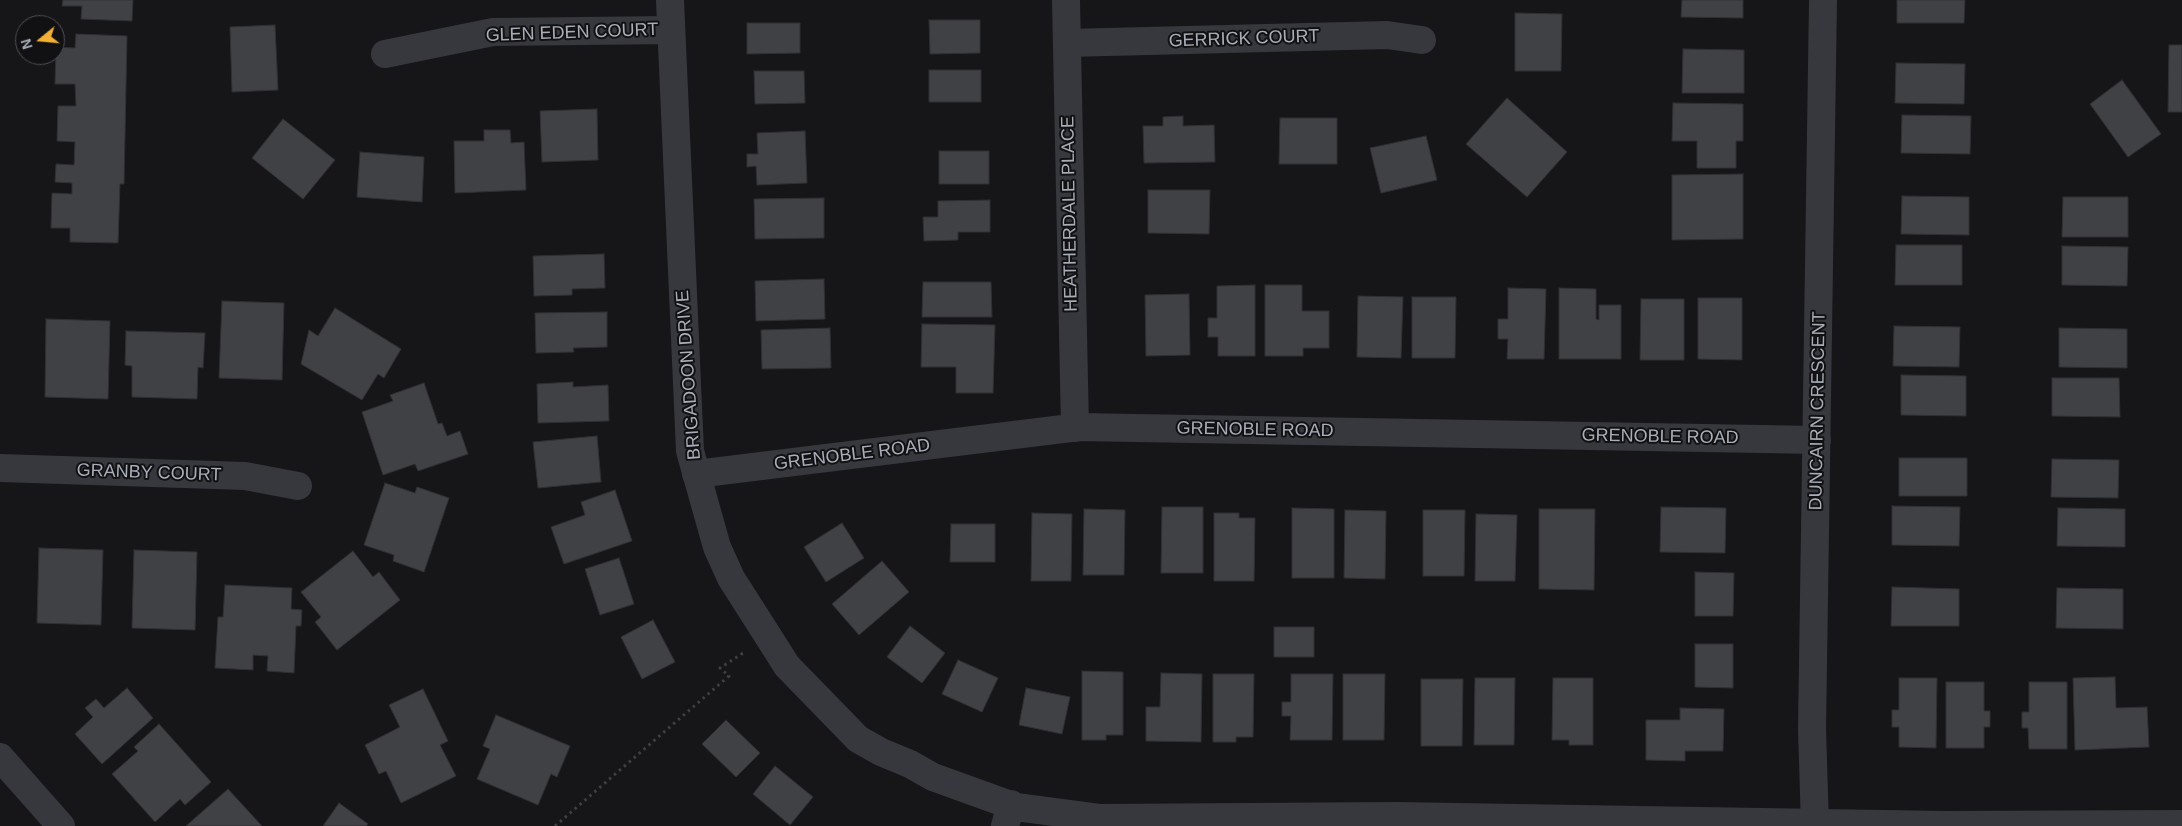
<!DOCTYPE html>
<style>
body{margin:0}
#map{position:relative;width:2182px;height:826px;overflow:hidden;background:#161618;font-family:Arial,sans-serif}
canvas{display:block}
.north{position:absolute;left:15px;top:15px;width:50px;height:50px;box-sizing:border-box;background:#111113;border:1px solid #4d4f55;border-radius:50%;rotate:253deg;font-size:14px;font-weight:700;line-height:20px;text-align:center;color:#a8adb8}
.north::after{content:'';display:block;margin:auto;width:18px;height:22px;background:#f2b134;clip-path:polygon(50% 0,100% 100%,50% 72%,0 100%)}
</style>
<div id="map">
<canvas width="2182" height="826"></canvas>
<div class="north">N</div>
</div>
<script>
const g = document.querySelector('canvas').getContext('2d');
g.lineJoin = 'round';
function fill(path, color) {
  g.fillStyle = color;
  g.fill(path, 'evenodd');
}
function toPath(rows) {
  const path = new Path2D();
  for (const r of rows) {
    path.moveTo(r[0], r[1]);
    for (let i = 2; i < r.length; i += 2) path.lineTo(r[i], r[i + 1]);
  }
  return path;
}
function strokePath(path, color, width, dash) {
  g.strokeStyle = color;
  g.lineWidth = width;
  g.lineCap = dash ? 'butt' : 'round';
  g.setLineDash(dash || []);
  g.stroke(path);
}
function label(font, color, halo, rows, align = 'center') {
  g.font = font + ' Arial,sans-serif';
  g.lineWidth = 4;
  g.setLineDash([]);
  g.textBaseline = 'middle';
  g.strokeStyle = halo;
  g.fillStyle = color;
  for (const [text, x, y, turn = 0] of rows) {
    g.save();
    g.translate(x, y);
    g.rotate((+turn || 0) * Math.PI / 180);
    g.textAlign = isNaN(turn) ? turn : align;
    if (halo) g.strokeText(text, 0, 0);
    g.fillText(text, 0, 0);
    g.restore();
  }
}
const building = toPath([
 [63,0,133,0,132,21,81,19,82,6,62,6,63,0],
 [1682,0,1743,0,1743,18,1681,17,1682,0],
 [1897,0,1965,0,1964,23,1897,23,1897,0],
 [1515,13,1562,14,1561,71,1515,71,1515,13],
 [929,20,980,20,980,53,930,54,929,20],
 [747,23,800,23,800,53,747,54,747,23],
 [275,25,278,90,232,92,230,27,275,25],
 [76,34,127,36,124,184,120,184,118,243,70,242,70,228,51,228,52,193,72,194,72,183,55,182,56,164,74,165,75,142,57,141,58,106,76,106,75,84,55,84,56,47,75,48,76,34],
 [2169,45,2182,45,2182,112,2168,112,2169,45],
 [1683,49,1744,50,1744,93,1682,93,1683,49],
 [1896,63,1965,64,1964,104,1895,103,1896,63],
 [929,70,981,70,981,102,929,102,929,70],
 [754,71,804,71,805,103,755,104,754,71],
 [2122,80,2161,134,2128,157,2090,104,2122,80],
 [1507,98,1567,152,1527,197,1466,144,1507,98],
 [1673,103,1743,104,1743,141,1736,141,1736,168,1697,168,1697,141,1672,141,1673,103],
 [597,109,598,160,542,162,540,111,597,109],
 [1902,115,1971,116,1970,154,1901,153,1902,115],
 [1183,116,1183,126,1214,125,1215,162,1144,163,1143,126,1163,126,1163,117,1183,116],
 [1280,118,1337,118,1337,164,1279,164,1280,118],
 [283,119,335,160,303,199,252,158,283,119],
 [484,130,510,130,511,143,524,142,526,190,455,193,454,141,484,141,484,130],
 [805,131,807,183,757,185,756,166,747,167,747,154,758,154,757,133,805,131],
 [1426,136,1437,180,1381,193,1370,148,1426,136],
 [939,151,989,151,989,184,939,184,939,151],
 [360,152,424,157,422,202,357,197,360,152],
 [1743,174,1743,239,1672,240,1672,175,1743,174],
 [1148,190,1210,190,1209,234,1148,233,1148,190],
 [1902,196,1969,197,1969,235,1901,234,1902,196],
 [2063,197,2128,197,2128,237,2062,237,2063,197],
 [824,198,824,238,755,239,754,199,824,198],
 [990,200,990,232,958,232,958,240,924,241,923,217,938,217,938,201,990,200],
 [1896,245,1962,245,1962,285,1895,285,1896,245],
 [2062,246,2128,247,2127,286,2062,285,2062,246],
 [604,254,605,288,572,289,572,295,534,296,533,256,604,254],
 [824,279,825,319,756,321,755,281,824,279],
 [923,282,991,282,992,317,922,317,923,282],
 [1255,285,1255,356,1218,356,1218,337,1208,337,1208,318,1217,318,1217,286,1255,285],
 [1265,285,1302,285,1302,311,1329,311,1329,348,1303,348,1303,356,1265,356,1265,285],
 [1508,288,1546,289,1544,359,1507,359,1508,339,1498,339,1498,319,1508,319,1508,288],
 [1559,288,1596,289,1596,319,1599,320,1599,305,1621,305,1621,359,1559,359,1559,288],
 [1189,294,1190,355,1146,356,1145,295,1189,294],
 [1358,296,1403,297,1401,358,1357,357,1358,296],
 [1412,297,1456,297,1455,358,1412,358,1412,297],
 [1698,298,1742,298,1742,360,1698,359,1698,298],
 [1641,299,1684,299,1684,360,1640,360,1641,299],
 [222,301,284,303,282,380,219,378,222,301],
 [335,308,401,349,384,378,378,374,362,400,301,364,309,330,318,336,335,308],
 [607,312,607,347,573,348,574,352,536,353,535,313,607,312],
 [46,319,110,321,108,399,45,397,46,319],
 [922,324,995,325,993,393,956,393,956,367,921,367,922,324],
 [1894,326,1960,327,1959,367,1893,366,1894,326],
 [830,328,831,368,762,369,761,330,830,328],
 [2059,328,2127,329,2127,368,2059,367,2059,328],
 [126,331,205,333,203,368,198,367,197,399,132,397,132,366,125,365,126,331],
 [1901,375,1966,376,1966,416,1901,415,1901,375],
 [2052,378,2119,378,2120,417,2052,416,2052,378],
 [573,382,573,387,608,385,609,421,538,423,537,384,573,382],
 [424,383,438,424,442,423,447,436,460,431,468,454,418,471,415,464,383,475,362,412,393,401,390,395,424,383],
 [597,436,601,482,538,488,533,442,597,436],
 [1899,458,1967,458,1967,496,1899,496,1899,458],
 [2052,459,2119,460,2118,498,2051,497,2052,459],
 [385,483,415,493,417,487,449,498,424,572,393,561,394,555,364,545,385,483],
 [615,490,632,541,564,564,551,527,585,515,581,502,615,490],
 [1892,506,1960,507,1959,546,1892,545,1892,506],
 [1162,507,1203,507,1203,573,1161,573,1162,507],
 [1661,507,1726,508,1725,553,1660,552,1661,507],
 [1292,508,1334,509,1334,578,1292,578,1292,508],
 [2058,508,2125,509,2125,547,2057,546,2058,508],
 [1084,509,1125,510,1124,575,1083,575,1084,509],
 [1539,509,1595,509,1594,590,1539,589,1539,509],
 [1345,510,1386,511,1385,579,1344,578,1345,510],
 [1423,510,1465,510,1464,576,1423,576,1423,510],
 [1032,513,1072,514,1071,581,1031,581,1032,513],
 [1214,513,1239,513,1239,518,1255,518,1254,581,1214,581,1214,513],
 [1476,514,1517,515,1515,581,1475,581,1476,514],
 [842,523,864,558,826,582,804,547,842,523],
 [951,524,995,524,995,562,950,562,951,524],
 [39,548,103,550,101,625,37,623,39,548],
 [134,550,197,552,195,630,132,628,134,550],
 [353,551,373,577,379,572,400,600,337,650,315,622,321,617,301,592,353,551],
 [619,558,634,604,600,615,585,569,619,558],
 [882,561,909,592,859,635,832,604,882,561],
 [1695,572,1734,573,1733,616,1695,616,1695,572],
 [225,585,292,588,291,609,302,610,301,626,296,626,294,673,267,671,268,656,253,655,253,670,215,668,218,617,223,617,225,585],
 [1892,587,1959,589,1959,626,1891,626,1892,587],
 [2057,588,2123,589,2123,629,2056,628,2057,588],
 [653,620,675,662,642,679,621,637,653,620],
 [910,626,945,653,922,683,887,657,910,626],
 [1274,627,1314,627,1314,657,1274,657,1274,627],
 [1695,644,1733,644,1733,688,1695,687,1695,644],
 [958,660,998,678,982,712,942,694,958,660],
 [1082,671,1123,672,1123,735,1106,735,1106,740,1082,740,1082,671],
 [1161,673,1202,674,1201,742,1146,741,1146,707,1160,707,1161,673],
 [1213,674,1254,674,1253,737,1236,737,1236,742,1213,742,1213,674],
 [1291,674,1333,674,1332,740,1290,740,1291,716,1282,716,1282,702,1291,702,1291,674],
 [1343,674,1385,674,1384,740,1343,740,1343,674],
 [2115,677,2116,708,2147,707,2149,747,2075,750,2073,678,2115,677],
 [1475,678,1515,678,1514,745,1474,745,1475,678],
 [1553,678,1593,678,1593,745,1569,745,1569,740,1552,740,1553,678],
 [1899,678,1937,678,1936,748,1899,747,1899,727,1892,727,1892,710,1899,710,1899,678],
 [1421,679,1463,679,1462,746,1421,746,1421,679],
 [1946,682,1984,682,1984,711,1990,711,1990,727,1984,727,1984,748,1946,748,1946,682],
 [2029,682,2067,682,2067,749,2029,749,2028,728,2022,728,2022,712,2029,712,2029,682],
 [127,688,153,718,102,764,75,734,93,717,85,708,96,699,104,708,127,688],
 [1026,688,1070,697,1062,734,1019,725,1026,688],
 [423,689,448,741,440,745,456,776,401,803,386,771,379,774,365,745,400,727,389,705,423,689],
 [1680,708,1724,709,1723,751,1685,751,1685,761,1646,760,1646,720,1680,720,1680,708],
 [496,715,570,746,557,777,551,774,538,805,477,779,490,749,483,746,496,715],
 [726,720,760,753,736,777,702,744,726,720],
 [159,724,211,782,185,805,180,799,155,822,112,774,138,751,134,747,159,724],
 [775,766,813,797,790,825,753,794,775,766],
 [228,789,262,826,186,826,228,789],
 [339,803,368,824,366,826,323,826,339,803]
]);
fill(building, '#404145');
strokePath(building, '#303034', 1);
strokePath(toPath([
 [555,826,729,676,720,668,743,653]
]), '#3d3f44', 3, [2.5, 4]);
strokePath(toPath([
 [670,0,690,451,717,547,731,578,787,666,858,739,881,752,910,764,933,777,1016,807,1099,818,1396,816,1944,825,2182,824],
 [1066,0,1075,428],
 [1067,43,1387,35,1422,40],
 [385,54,493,32,671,30],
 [0,468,245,476,298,486],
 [696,474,1079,427,1817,440],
 [0,757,61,826],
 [1005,826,1011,804],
 [1815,826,1812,729,1823,0]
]), '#37383d', 28);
label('18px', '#a8adb8', '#111113', [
 ["GLEN EDEN COURT",572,33,-2],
 ["GERRICK COURT",1244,39,-2],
 ["HEATHERDALE PLACE",1070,214,-91],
 ["BRIGADOON DRIVE",689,375,-94],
 ["DUNCAIRN CRESCENT",1818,411,-89],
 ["GRENOBLE ROAD",1255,430,1],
 ["GRENOBLE ROAD",1660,437,1],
 ["GRENOBLE ROAD",852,455,-7],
 ["GRANBY COURT",149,473,2]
]);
</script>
